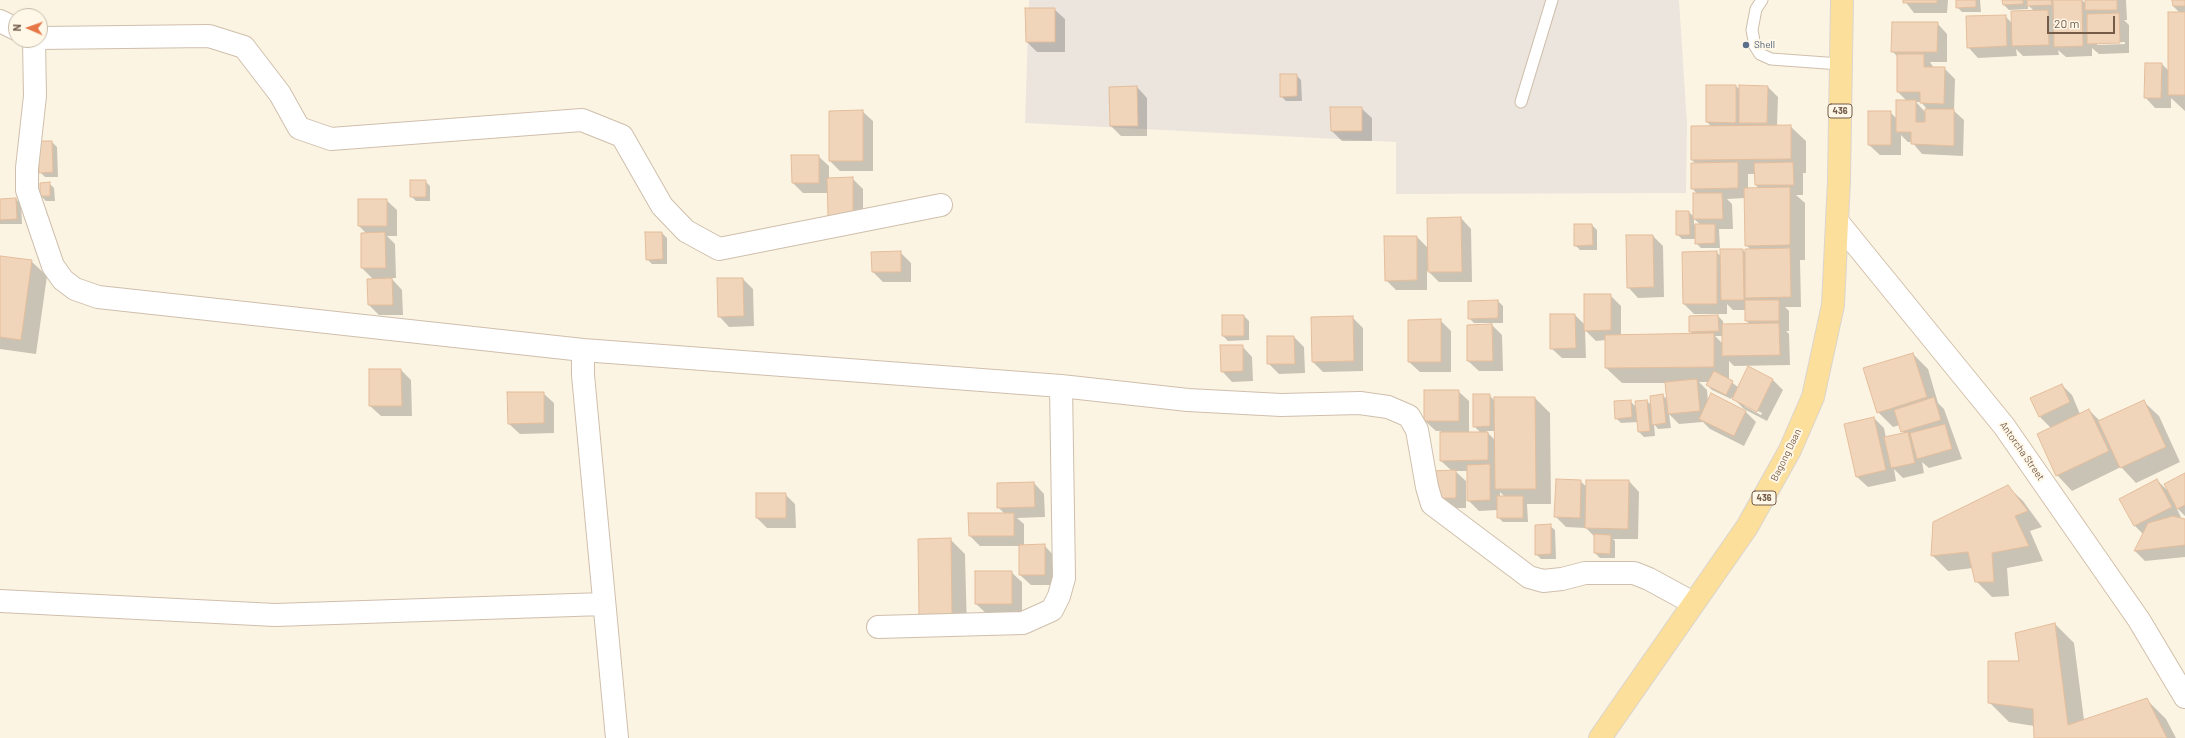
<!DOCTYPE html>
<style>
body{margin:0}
#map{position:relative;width:2185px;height:738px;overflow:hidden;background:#fcf4e3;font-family:Barlow,sans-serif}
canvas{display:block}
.north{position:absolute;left:8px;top:8px;width:40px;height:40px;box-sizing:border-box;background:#fff8e9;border:1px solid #c7baa9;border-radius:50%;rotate:272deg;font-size:11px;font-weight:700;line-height:16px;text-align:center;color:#745c49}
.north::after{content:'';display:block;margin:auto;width:14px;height:18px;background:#e67848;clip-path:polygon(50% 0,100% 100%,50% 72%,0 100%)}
.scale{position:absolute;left:2047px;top:16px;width:68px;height:18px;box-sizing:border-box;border:2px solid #745c49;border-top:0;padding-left:5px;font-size:12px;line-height:14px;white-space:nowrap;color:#745c49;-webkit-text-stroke:3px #fff8e9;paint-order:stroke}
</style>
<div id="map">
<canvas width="2185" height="738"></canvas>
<div class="north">N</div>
<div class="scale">20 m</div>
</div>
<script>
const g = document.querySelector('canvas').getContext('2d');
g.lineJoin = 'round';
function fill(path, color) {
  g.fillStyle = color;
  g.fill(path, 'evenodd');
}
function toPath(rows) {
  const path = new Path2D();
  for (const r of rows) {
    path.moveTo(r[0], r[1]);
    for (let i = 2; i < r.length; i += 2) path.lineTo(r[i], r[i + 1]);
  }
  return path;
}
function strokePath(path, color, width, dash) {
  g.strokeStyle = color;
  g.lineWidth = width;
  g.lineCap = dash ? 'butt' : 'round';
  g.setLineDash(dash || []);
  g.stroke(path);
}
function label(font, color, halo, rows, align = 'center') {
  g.font = font + ' Barlow,sans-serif';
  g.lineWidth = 4;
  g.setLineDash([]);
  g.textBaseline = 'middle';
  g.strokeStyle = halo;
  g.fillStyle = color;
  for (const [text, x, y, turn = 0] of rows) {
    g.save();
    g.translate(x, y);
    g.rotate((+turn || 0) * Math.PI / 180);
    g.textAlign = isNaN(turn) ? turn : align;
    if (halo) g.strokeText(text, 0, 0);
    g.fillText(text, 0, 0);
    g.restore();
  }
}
fill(toPath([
 [1029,0,1679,0,1687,124,1686,193,1396,194,1396,142,1025,123]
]), '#ebe5de');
fill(toPath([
 [1904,0,1948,0,1947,13,1914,13],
 [1957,0,1980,0,1981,12,1962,12,1957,7],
 [2003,0,2082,0,2086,4,2086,0,2126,0,2127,20,2124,20,2129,25,2129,53,2099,54,2092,48,2092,56,2066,57,2058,50,2059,55,2023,56,2016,49,2017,56,1978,58,1968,47,2005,16,2012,23,2034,11,2028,5,2028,9,2009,10,2004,5],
 [2125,42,2125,44,2097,45,2097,43],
 [2173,0,2185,0,2185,111,2171,98,2171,108,2155,108,2145,97,2162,64,2169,71,2180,13,2173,6],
 [1054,9,1065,19,1065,52,1037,52,1027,42],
 [1937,23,1947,34,1947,62,1930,62,1934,68,1944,68,1955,79,1954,111,1964,120,1963,156,1922,154,1912,142,1908,142,1901,135,1901,155,1880,155,1869,145,1890,112,1897,119,1907,101,1898,92,1898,57,1892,51],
 [1916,102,1921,102,1926,108,1926,113],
 [1296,75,1301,80,1302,101,1286,101,1281,96],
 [1736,86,1740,90,1768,87,1778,97,1777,126,1790,126,1806,141,1806,173,1803,173,1803,195,1796,195,1805,203,1805,260,1800,260,1801,307,1785,307,1789,311,1789,331,1786,331,1789,334,1790,365,1734,366,1729,361,1729,380,1739,388,1749,368,1773,380,1783,390,1767,421,1744,409,1732,397,1731,399,1712,390,1707,385,1709,382,1699,382,1707,390,1708,402,1746,412,1756,422,1744,446,1710,429,1703,422,1679,424,1669,414,1671,428,1658,429,1654,424,1655,436,1644,437,1639,432,1638,422,1621,423,1616,418,1630,401,1636,407,1647,401,1652,406,1663,395,1667,400,1666,383,1622,383,1606,368,1606,340,1596,341,1585,330,1586,358,1562,358,1551,348,1575,315,1585,325,1610,295,1621,306,1621,335,1693,334,1690,331,1718,316,1723,321,1723,325,1750,324,1746,321,1746,310,1733,310,1727,304,1727,314,1694,314,1684,304,1716,252,1722,257,1743,250,1746,253,1751,250,1746,245,1746,198,1727,199,1732,204,1733,229,1719,229,1720,248,1701,248,1696,243,1696,239,1682,239,1677,234,1689,212,1694,217,1697,194,1692,188,1696,164,1692,160,1712,127,1707,122],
 [1748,174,1756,174,1756,185,1759,189,1748,189],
 [1694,219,1701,225,1694,225],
 [1715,336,1723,336,1723,344],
 [1744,404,1762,413,1761,415,1744,406],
 [1137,87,1147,98,1147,136,1121,136,1111,126],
 [1361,108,1372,118,1372,141,1342,141,1332,131],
 [862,111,873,121,873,171,840,171,830,161],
 [52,142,57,147,58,177,45,177,40,172],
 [818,156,829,166,829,179,852,178,863,189,863,226,829,193,803,193,793,183],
 [425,181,430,186,430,201,416,201,411,196],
 [49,183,54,188,55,201,46,201,41,196],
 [16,199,21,204,22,224,0,224,0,200],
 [386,200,397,210,397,236,387,236,395,244,396,278,391,278,402,290,403,315,379,315,369,305,374,280,362,268,367,234,359,226],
 [1461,218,1471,229,1472,282,1439,282,1427,270,1427,290,1396,290,1386,280,1417,237,1429,249],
 [1592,225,1597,230,1597,250,1580,250,1575,245],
 [662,233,667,238,667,264,652,264,647,259],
 [1627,236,1653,236,1663,246,1664,297,1638,298,1628,287],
 [900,252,911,263,911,282,883,282,873,272],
 [0,257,31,261,47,276,36,354,0,349],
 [743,279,753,289,754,326,729,327,719,316],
 [1498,301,1503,306,1503,323,1490,323,1502,335,1503,371,1479,371,1468,361,1468,326,1490,325,1490,323,1474,323,1469,318],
 [1244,316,1249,321,1249,340,1228,341,1223,336],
 [1352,317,1363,328,1363,371,1323,372,1313,362],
 [1440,320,1451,331,1451,372,1420,372,1409,362],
 [1294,337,1304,347,1305,373,1279,374,1268,363],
 [1242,346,1252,357,1253,381,1232,382,1222,371],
 [1913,354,1928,369,1938,403,1944,409,1962,459,1929,468,1922,462,1924,473,1903,478,1894,469,1896,481,1868,487,1857,477,1846,425,1874,418,1884,428,1886,438,1904,434,1900,425,1893,427,1878,412],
 [401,370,411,380,412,416,381,416,370,406],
 [2062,385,2072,395,2080,414,2089,410,2100,421,2143,401,2159,416,2180,462,2136,483,2121,467,2072,491,2057,475,2051,428,2040,417],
 [1425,391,1458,391,1469,401,1469,433,1481,433,1474,426,1489,395,1495,401,1535,398,1550,413,1551,504,1527,504,1528,522,1503,522,1498,517,1498,510,1479,511,1468,500,1468,471,1455,471,1466,481,1466,508,1441,508,1430,498,1452,471,1441,461,1441,431,1436,431,1425,421],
 [1486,431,1496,431,1496,441],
 [1500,492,1505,497,1500,497],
 [543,393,554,403,554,433,520,434,509,424],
 [2185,474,2185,516,2176,507,2181,517,2179,518,2185,520,2185,557,2145,561,2135,551,2143,534,2135,526,2121,500,2157,480,2169,492],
 [1580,481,1587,487,1629,481,1639,492,1638,539,1613,539,1615,541,1615,558,1600,558,1595,553,1595,537,1586,528,1566,527,1555,516],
 [1034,483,1044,494,1045,517,1017,518,1024,524,1024,546,1044,545,1054,556,1055,585,1031,585,1020,575,1020,546,980,546,970,536,1005,514,998,507],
 [2007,486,2023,501,2042,527,2030,531,2043,561,2007,568,2009,596,1992,597,1976,581,1973,568,1948,571,1932,555],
 [757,494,785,494,795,504,796,528,767,528,757,518],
 [1550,526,1555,530,1556,559,1541,559,1536,554],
 [950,539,965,554,967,631,935,631],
 [1011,572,1022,582,1022,614,987,614,976,604],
 [2055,624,2074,643,2084,720,2147,700,2166,719,2176,738,2035,738,2034,726,2009,722,1989,702]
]), '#0003');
const building = toPath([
 [1903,0,1937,0,1937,3,1903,3,1903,0],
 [1956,0,1976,0,1976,7,1956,8,1956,0],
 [2002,0,2023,0,2023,4,2003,5,2002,0],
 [2027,0,2051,0,2052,5,2027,6,2027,0],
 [2053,0,2082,0,2083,46,2054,47,2053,0],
 [2085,0,2117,0,2117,10,2085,10,2085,0],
 [2172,0,2185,0,2185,6,2173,6,2172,0],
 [1025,8,1055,8,1055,42,1026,42,1025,8],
 [2048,10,2049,45,2012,46,2011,11,2048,10],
 [2168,12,2185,12,2185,95,2168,95,2168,12],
 [2119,13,2120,43,2087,44,2087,14,2119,13],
 [2006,15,2007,46,1967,48,1966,16,2006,15],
 [1892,22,1938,22,1937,52,1891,52,1892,22],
 [1897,54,1924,54,1924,67,1945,67,1944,104,1920,103,1920,92,1897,92,1897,54],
 [2145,63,2162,63,2161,98,2144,98,2145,63],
 [1280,74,1297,74,1297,96,1280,97,1280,74],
 [1706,85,1736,85,1736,123,1706,122,1706,85],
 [1739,85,1768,86,1767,123,1739,123,1739,85],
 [1137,86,1138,126,1110,126,1109,87,1137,86],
 [1896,100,1916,100,1916,122,1925,122,1925,109,1954,109,1954,146,1911,144,1911,132,1896,132,1896,100],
 [1330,107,1362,107,1362,131,1331,131,1330,107],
 [863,110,863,161,829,161,829,111,863,110],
 [1868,111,1891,111,1891,145,1868,145,1868,111],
 [1791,125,1791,159,1691,160,1691,126,1791,125],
 [38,141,52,141,53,172,39,173,38,141],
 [791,155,819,155,819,183,792,183,791,155],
 [1738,162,1738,188,1691,189,1691,163,1738,162],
 [1793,162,1794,185,1755,185,1754,163,1793,162],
 [853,177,853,216,828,216,827,178,853,177],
 [410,180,426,180,426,197,410,197,410,180],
 [50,182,50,196,40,196,40,183,50,182],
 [1790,187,1790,245,1745,246,1744,188,1790,187],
 [1693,193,1722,193,1723,219,1693,219,1693,193],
 [16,198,17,219,0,220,0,199,16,198],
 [358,199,387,199,387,226,358,226,358,199],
 [1676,211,1689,211,1690,235,1676,235,1676,211],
 [1461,217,1462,272,1428,272,1427,218,1461,217],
 [1574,224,1592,224,1593,245,1574,246,1574,224],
 [1695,224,1715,224,1715,243,1695,244,1695,224],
 [385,232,386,268,361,268,361,233,385,232],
 [645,232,662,232,663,259,646,260,645,232],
 [1626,235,1653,235,1654,287,1627,288,1626,235],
 [1384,236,1417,236,1417,280,1385,281,1384,236],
 [1790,248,1791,297,1745,298,1745,249,1790,248],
 [1720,249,1743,249,1744,300,1721,300,1720,249],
 [901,251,901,272,872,272,871,252,901,251],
 [1717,251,1717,304,1683,304,1682,252,1717,251],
 [0,256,32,260,21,340,0,337,0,256],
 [392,278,393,305,368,305,367,279,392,278],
 [717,278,743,278,744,316,718,317,717,278],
 [1584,294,1611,294,1611,330,1584,331,1584,294],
 [1498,300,1498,318,1468,319,1468,301,1498,300],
 [1745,300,1779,300,1779,321,1745,321,1745,300],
 [1550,314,1575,314,1576,348,1550,349,1550,314],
 [1222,315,1244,315,1244,336,1222,336,1222,315],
 [1718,315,1719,331,1689,332,1689,316,1718,315],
 [1353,316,1354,361,1312,362,1311,317,1353,316],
 [1441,319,1441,362,1408,362,1408,320,1441,319],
 [1779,323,1780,355,1722,356,1722,324,1779,323],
 [1492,324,1493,361,1467,361,1467,325,1492,324],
 [1714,333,1714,367,1605,368,1605,335,1714,333],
 [1267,336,1294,336,1295,364,1267,364,1267,336],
 [1220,345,1243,345,1243,371,1221,372,1220,345],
 [1913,353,1927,397,1877,413,1863,368,1913,353],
 [1748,366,1773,379,1757,412,1732,399,1748,366],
 [369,369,401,369,402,406,369,406,369,369],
 [1714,371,1733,381,1726,395,1706,385,1714,371],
 [1697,379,1700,411,1668,414,1665,382,1697,379],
 [2062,384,2070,402,2039,417,2030,398,2062,384],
 [1424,390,1459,390,1459,421,1424,421,1424,390],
 [507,392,544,392,544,423,508,424,507,392],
 [1711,393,1746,411,1734,436,1699,419,1711,393],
 [1473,394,1490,394,1490,426,1473,427,1473,394],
 [1663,394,1666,423,1652,425,1650,396,1663,394],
 [1494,397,1535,397,1536,489,1495,489,1494,397],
 [1934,397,1941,420,1901,432,1894,410,1934,397],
 [1631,400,1632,417,1615,419,1614,401,1631,400],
 [1647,400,1650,431,1638,432,1635,401,1647,400],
 [2144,400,2166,447,2120,468,2098,421,2144,400],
 [2089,409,2109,451,2056,476,2037,434,2089,409],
 [1874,417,1886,470,1856,477,1844,424,1874,417],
 [1945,424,1952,449,1917,459,1910,433,1945,424],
 [1440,432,1488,432,1488,460,1440,461,1440,432],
 [1908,432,1915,463,1891,468,1884,437,1908,432],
 [1490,464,1490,500,1467,501,1467,465,1490,464],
 [1456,470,1456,498,1429,498,1429,471,1456,470],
 [2185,473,2185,505,2177,509,2164,484,2185,473],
 [1556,479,1581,480,1580,518,1554,517,1556,479],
 [2157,479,2172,507,2134,526,2119,499,2157,479],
 [1586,480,1629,480,1628,529,1585,528,1586,480],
 [1034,482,1035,507,997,508,997,483,1034,482],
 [2008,485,2028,511,2015,516,2029,546,1992,553,1994,582,1975,582,1968,552,1931,556,1933,522,2008,485],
 [756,493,786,493,786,518,756,518,756,493],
 [1497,496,1523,496,1523,518,1497,518,1497,496],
 [968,513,1014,513,1014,536,969,536,968,513],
 [2173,516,2185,519,2185,545,2134,551,2148,523,2173,516],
 [1551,524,1551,554,1535,555,1535,525,1551,524],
 [1594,534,1611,535,1610,554,1594,553,1594,534],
 [951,538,952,616,919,617,918,539,951,538],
 [1045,544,1045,575,1019,575,1019,545,1045,544],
 [975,571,1012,571,1012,604,975,604,975,571],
 [2055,623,2068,725,2147,698,2167,738,2034,738,2033,709,1988,703,1988,661,2019,661,2015,633,2055,623]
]);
fill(building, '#f1d5ba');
strokePath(building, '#e4bd9b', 1);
const lane = toPath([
 [1762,0,1756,9,1752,30,1755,46,1760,54,1771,59,1840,64],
 [1521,102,1552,0]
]);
const street = toPath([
 [0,21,16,29],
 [40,38,209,36,244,47,280,94,299,128,331,139,582,120,622,136,662,206,686,231,719,249,941,205],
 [34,40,35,96,27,168,27,190,53,266,63,280,75,289,98,297,583,350,1061,386,1188,400,1281,405,1360,403,1388,407,1409,416,1417,430,1427,487,1432,504,1529,577,1543,581,1562,579,1585,573,1634,573,1649,579,1693,603],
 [583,350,583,375,617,738],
 [0,601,275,615,603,604],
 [878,627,1023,623,1052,610,1059,596,1064,578,1061,386]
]);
const secondary = toPath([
 [1837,221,2004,426,2139,620,2185,697]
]);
const primary = toPath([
 [1600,738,1747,527,1790,450,1813,397,1833,305,1839,180,1842,0]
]);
strokePath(lane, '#cfbfac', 13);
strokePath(street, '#cfbfac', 24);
strokePath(secondary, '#d2bfa9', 24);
strokePath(primary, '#dbd5d0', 24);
strokePath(lane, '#fff', 11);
strokePath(street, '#fff', 22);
strokePath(secondary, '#fff', 22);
strokePath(primary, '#fbdf9b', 22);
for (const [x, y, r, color] of [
 [1746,45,4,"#5c6f8a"]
]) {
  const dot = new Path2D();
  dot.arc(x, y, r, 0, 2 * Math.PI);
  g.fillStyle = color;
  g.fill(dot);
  strokePath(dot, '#fff8e9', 1.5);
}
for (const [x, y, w] of [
 [1840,111,24],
 [1764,498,24]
]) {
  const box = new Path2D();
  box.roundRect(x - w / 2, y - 7, w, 14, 3);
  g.fillStyle = '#fff8e9';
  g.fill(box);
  strokePath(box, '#745c49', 1);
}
label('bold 9px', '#745c49', null, [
 ["436",1840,111],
 ["436",1764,498]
]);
label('10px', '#4e5e75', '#fff8e9', [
 ["Shell",1754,45]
], 'left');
label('10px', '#745c49', '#fff8e9', [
 ["Antorcha Street",2022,451,55],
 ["Bagong Daan",1786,455,-64]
]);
</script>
